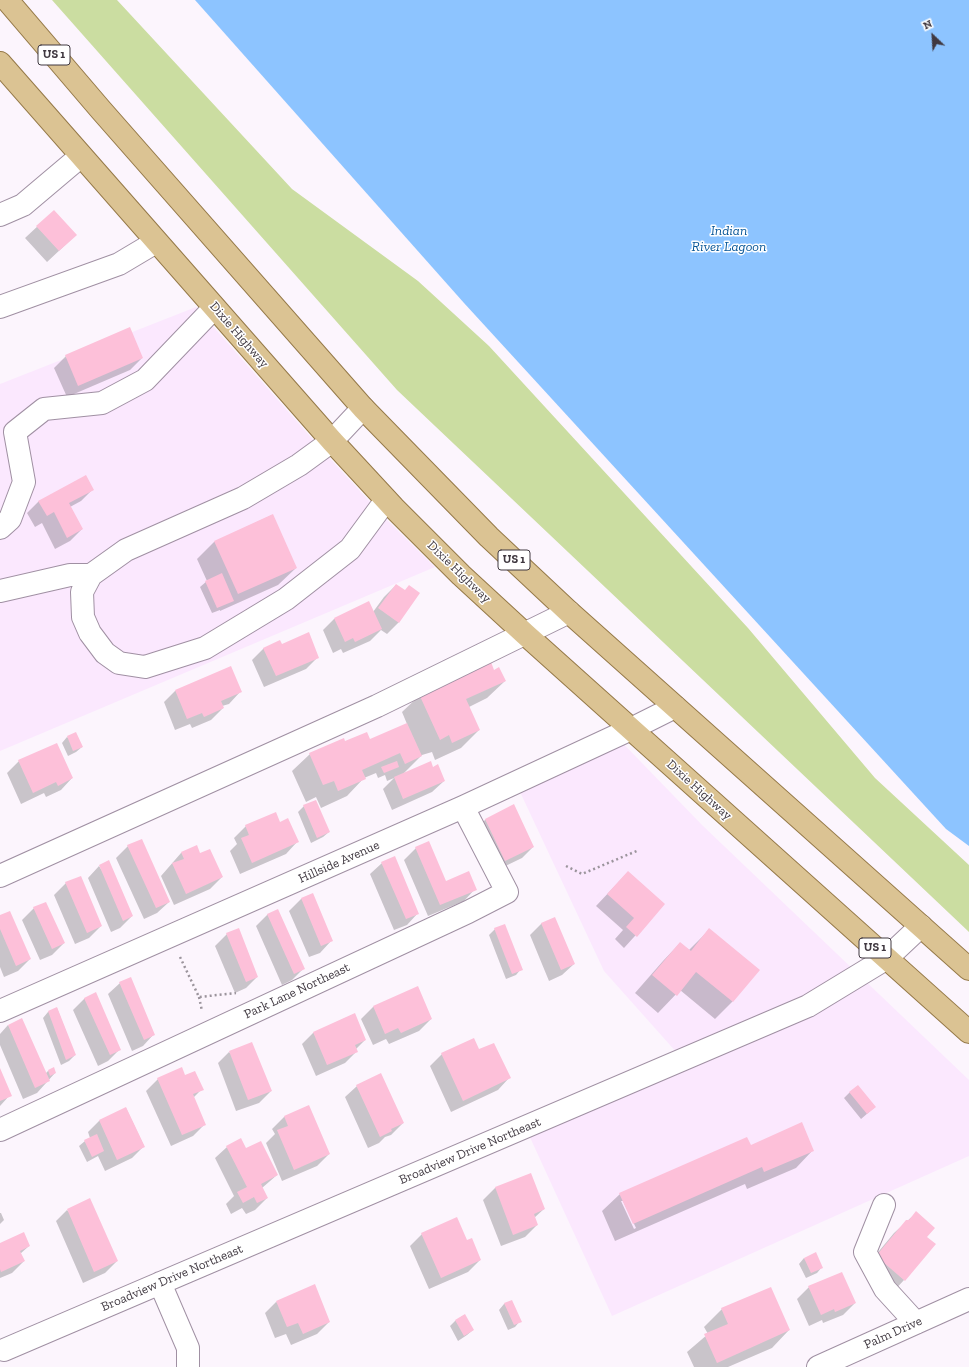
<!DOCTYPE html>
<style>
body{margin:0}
#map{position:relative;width:969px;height:1367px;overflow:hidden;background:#fcf5fd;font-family:"Zilla Slab",serif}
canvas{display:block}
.north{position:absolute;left:913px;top:16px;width:40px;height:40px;-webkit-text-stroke:3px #fff;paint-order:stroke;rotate:335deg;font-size:11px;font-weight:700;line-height:16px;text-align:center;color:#403941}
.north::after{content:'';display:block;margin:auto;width:14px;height:18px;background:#403941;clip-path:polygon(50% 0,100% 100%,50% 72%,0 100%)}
</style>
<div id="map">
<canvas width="969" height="1367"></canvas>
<div class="north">N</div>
</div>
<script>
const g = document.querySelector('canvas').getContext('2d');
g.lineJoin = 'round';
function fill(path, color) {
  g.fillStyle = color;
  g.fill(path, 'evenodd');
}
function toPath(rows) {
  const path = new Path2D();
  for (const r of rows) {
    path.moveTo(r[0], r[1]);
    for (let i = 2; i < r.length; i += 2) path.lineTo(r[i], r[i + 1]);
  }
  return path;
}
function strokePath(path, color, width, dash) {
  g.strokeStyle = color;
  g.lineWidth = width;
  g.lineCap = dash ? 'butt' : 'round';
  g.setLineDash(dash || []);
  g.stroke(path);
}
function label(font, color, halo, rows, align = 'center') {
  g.font = font + ' "Zilla Slab",serif';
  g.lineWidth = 3;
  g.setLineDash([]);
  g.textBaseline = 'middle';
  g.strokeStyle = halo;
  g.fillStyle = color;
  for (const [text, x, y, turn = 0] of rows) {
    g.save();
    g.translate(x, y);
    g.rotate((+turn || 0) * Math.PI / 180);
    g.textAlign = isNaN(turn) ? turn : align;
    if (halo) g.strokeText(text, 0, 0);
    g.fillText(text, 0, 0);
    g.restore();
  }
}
fill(toPath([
 [196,307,323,451,385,518,435,567,0,751,0,384],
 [611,731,702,825,969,1080,969,1156,612,1316,528,1133,686,1063,604,971,513,777]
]), '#fbe8fe');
fill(toPath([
 [52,0,117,0,292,189,418,281,489,346,748,628,875,778,969,865,969,932,397,390]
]), '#cbdda1');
fill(toPath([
 [195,0,969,0,969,846,946,829,464,303]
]), '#8dc4ff');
fill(toPath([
 [54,211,76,235,47,262,25,238],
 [66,356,142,358,130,370,67,397,54,368],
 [92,490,81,501,70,507,82,529,70,541,55,549,42,523,35,527,27,513,39,501],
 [272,515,296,568,278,585,220,611,220,610,212,613,200,587,207,581,197,559,214,542],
 [396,585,399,622,387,634,381,630,370,641,343,653,341,649,333,653,323,630,334,619,373,612,384,597],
 [281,645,318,657,306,669,264,687,252,660,264,648],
 [494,671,505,681,487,698,469,707,479,730,461,748,435,760,432,752,422,755,404,773,433,768,444,781,432,792,392,810,383,789,394,778,387,781,385,775,378,778,376,773,364,778,347,796,321,808,316,797,306,802,292,771,310,754,344,743,370,740,407,724,402,712,420,695],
 [175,691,240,692,229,704,222,706,223,708,211,720,192,728,190,724,175,730,164,702],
 [67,737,82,747,76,752,68,756,62,743],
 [19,761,72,778,61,790,46,797,44,793,21,804,7,773],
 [304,806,329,832,323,837,311,843,298,812],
 [486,819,533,847,522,858,493,872,474,831],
 [280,823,297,842,286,854,240,874,230,851,237,844,234,838,246,826],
 [128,846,169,902,157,913,144,919,116,858],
 [197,847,200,855,222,877,210,889,174,905,161,876,181,853],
 [416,848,446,882,475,889,464,901,428,916,404,860],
 [382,863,418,913,407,925,394,930,370,874],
 [99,866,132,916,120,928,111,932,88,878],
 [628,872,664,904,624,948,615,939,623,930,596,906],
 [66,883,101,926,89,938,75,944,54,895],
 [312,895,331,941,320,953,309,957,289,911,301,899],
 [34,908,64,943,52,955,40,960,22,920],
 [268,914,303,969,292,980,282,985,256,926],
 [0,916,30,959,18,971,4,977,0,967],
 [542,923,574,964,562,975,549,981,530,935],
 [495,929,521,969,516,975,506,979,489,935],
 [709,930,758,970,732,1002,715,1019,680,990,658,1013,635,993,663,961,680,943,689,950],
 [227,934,257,977,246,988,235,993,215,946],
 [120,983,154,1034,143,1046,132,1051,108,994],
 [417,988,431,1019,419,1031,389,1044,386,1039,373,1045,361,1019,373,1007],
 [85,998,120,1049,108,1061,98,1066,73,1010],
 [57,1008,75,1055,69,1061,61,1065,43,1018,48,1012],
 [354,1014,365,1040,356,1049,357,1051,345,1063,316,1076,302,1044,313,1033],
 [8,1025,45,1074,48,1071,55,1073,37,1093,23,1099,0,1045,0,1034],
 [479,1051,509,1078,498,1090,451,1112,430,1066,442,1054],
 [229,1052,271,1091,259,1103,236,1111,218,1063],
 [0,1071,10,1095,0,1106],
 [184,1076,202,1089,193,1098,205,1124,193,1136,171,1146,146,1091,158,1079],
 [357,1086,403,1123,391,1135,385,1137,379,1143,368,1148,345,1097],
 [850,1092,875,1107,861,1119,844,1098],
 [308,1106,329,1154,317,1166,282,1181,266,1143,275,1134,272,1129,284,1117],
 [126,1108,144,1146,132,1158,105,1171,98,1156,87,1162,79,1146,85,1141,90,1138,88,1132,99,1121],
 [750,1146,813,1150,796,1168,747,1189,745,1184,615,1241,602,1211,620,1194],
 [621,1201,623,1201,636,1228,634,1229],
 [227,1147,245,1149,277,1175,262,1188,267,1198,255,1210,246,1214,242,1208,231,1214,226,1204,234,1196,215,1158],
 [530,1174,544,1209,534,1218,537,1225,525,1237,501,1246,483,1200,495,1188],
 [67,1210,117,1261,105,1273,83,1283,56,1221],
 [0,1213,1,1213,4,1220,0,1224],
 [916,1213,926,1237,904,1280,893,1292,865,1268,894,1233],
 [422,1234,466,1241,480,1260,468,1272,429,1289,410,1246],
 [0,1244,29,1246,20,1254,24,1261,12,1273,0,1278],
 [804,1258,822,1267,817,1273,806,1278,799,1264],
 [809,1287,855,1303,843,1315,823,1323,822,1320,809,1326,797,1299],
 [511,1301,520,1321,515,1327,508,1330,499,1310,504,1304],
 [276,1302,329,1322,317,1334,291,1345,286,1334,275,1338,265,1313],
 [722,1309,789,1330,772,1348,728,1367,694,1367,687,1352,708,1334,704,1327],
 [464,1315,473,1330,467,1335,458,1341,450,1326,455,1321]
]), '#0003');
fill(toPath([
 [54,210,77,235,59,251,36,226],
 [130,327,143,358,78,386,65,355],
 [86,475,94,490,69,503,83,529,67,538,54,512,47,516,38,501],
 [273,514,297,568,238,594,214,541],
 [222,573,234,601,217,608,205,581],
 [396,584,405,590,409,585,420,593,399,623,378,608],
 [369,601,382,629,355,642,353,638,345,642,334,618],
 [309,632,319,658,276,676,263,648,280,640,282,644],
 [491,662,494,670,499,667,506,681,466,699,480,730,452,743,449,735,440,740,419,694],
 [231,666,242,692,221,701,224,708,204,717,202,713,187,719,175,690],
 [407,723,422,756,405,764,400,753,362,770,366,779,338,791,334,781,323,785,309,753,344,738,345,741,367,732,370,739],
 [76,732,83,747,73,751,67,736],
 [57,743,73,778,58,786,56,782,33,793,18,760],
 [397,761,399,767,384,773,381,767],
 [431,761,433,767,438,764,445,781,403,799,394,777],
 [316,800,330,832,317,838,303,805],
 [514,804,534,847,505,861,485,819],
 [276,812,280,822,288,818,299,842,252,863,241,838,249,835,245,825],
 [142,839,170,902,156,908,127,845],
 [429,841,446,881,469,871,477,890,440,905,415,847],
 [197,845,200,853,210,849,223,877,186,894,172,863,184,859,181,852],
 [395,856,419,914,406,919,381,862],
 [109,860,133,916,123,921,99,865],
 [628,871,665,904,637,937,626,927,634,918,607,894],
 [81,876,102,926,87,933,65,882],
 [313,893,333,941,321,946,301,898],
 [46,902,65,943,52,949,33,907],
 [278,909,305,969,294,974,267,914],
 [10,911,31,959,16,966,0,929,0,915],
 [555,917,575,964,561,970,541,923],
 [505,924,523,970,512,974,494,928],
 [239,928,258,977,246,982,226,933],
 [709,928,760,970,733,1002,696,972,677,996,652,975,680,942,691,951],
 [131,977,155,1035,144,1040,119,982],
 [418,986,432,1019,401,1033,398,1028,385,1034,373,1006],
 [96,992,121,1050,110,1055,84,998],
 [57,1007,76,1055,66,1060,48,1011],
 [355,1013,366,1040,355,1045,358,1052,327,1065,313,1032],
 [22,1018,50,1081,35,1088,8,1025],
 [474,1038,479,1049,494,1043,511,1078,463,1101,441,1053],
 [252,1042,272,1091,248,1100,229,1051],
 [54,1067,56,1073,50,1076,48,1070],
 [182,1067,185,1075,195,1071,204,1090,193,1094,206,1125,182,1135,157,1078],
 [0,1068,12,1096,0,1101],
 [381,1073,404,1123,391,1129,392,1131,380,1137,356,1085],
 [858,1085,876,1107,867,1114,849,1092],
 [309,1105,330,1154,294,1170,277,1130,288,1126,284,1116],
 [126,1107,145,1147,117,1160,99,1120],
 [802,1122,814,1151,764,1172,762,1167,633,1224,619,1193,747,1137,751,1145],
 [97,1134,104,1151,92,1157,84,1140],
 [241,1138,246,1148,261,1141,278,1175,261,1184,268,1198,257,1203,254,1197,243,1203,237,1192,247,1187,226,1146],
 [531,1173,545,1209,534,1214,538,1225,513,1235,495,1187],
 [90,1198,118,1261,94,1272,67,1209],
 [916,1211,935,1228,927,1237,936,1244,905,1281,876,1256,906,1220,909,1220],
 [457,1217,467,1240,472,1238,481,1260,441,1278,421,1233],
 [24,1232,30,1246,20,1251,25,1261,1,1272,0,1269,0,1243],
 [816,1252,823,1268,811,1273,804,1258],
 [842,1272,856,1303,835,1312,834,1309,821,1315,808,1286],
 [315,1284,330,1322,303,1334,298,1323,287,1327,276,1301],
 [771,1287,790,1330,717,1363,704,1334,728,1324,721,1308],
 [512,1300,522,1322,514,1325,504,1303],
 [465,1314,474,1330,464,1336,455,1320]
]), '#fdc0d9');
const minor = toPath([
 [0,215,23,205,81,156],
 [0,307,119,264,156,242],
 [363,408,332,441,299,465,243,498,126,550,91,575,82,592,83,617,90,633,105,653,119,663,145,667,205,648,286,599,350,549,386,500],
 [0,528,10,519,24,482,15,432,44,409,102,403,145,380,214,308],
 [0,591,70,575,91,575],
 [0,876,377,706,569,612],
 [0,1011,463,807,631,729,675,707],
 [0,1130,468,912,507,892,463,807],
 [884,1205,865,1252,885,1289,916,1323],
 [160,1283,188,1348,188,1367],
 [4,1350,808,1006,887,958,921,926],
 [818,1367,969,1299]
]);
const major = toPath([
 [7,0,101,110,363,408,489,537,569,612,969,969],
 [0,63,332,441,394,508,461,575,525,634,969,1032]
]);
strokePath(minor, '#a090a3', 24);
strokePath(major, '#957948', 24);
strokePath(toPath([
 [566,866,582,874,639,850],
 [180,957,199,997,236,993],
 [199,997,202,1011]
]), '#9b949c', 2.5, [2, 3]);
strokePath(minor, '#fff', 22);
strokePath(major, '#dbc393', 22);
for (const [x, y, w] of [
 [54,55,32],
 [514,560,32],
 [875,948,32]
]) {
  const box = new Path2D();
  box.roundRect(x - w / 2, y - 10, w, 20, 3);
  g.fillStyle = '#fff';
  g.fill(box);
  strokePath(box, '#403941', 1);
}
label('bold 12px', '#403941', null, [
 ["US 1",54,55],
 ["US 1",514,560],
 ["US 1",875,948]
]);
label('13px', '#403941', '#fff', [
 ["Dixie Highway",239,335,49],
 ["Dixie Highway",459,572,44],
 ["Dixie Highway",699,790,42],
 ["Hillside Avenue",339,862,-24],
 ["Park Lane Northeast",297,991,-25],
 ["Broadview Drive Northeast",470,1151,-23],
 ["Broadview Drive Northeast",172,1278,-23],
 ["Palm Drive",893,1333,-24]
]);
label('italic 14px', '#085697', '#fff', [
 ["Indian",729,231],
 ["River Lagoon",729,247]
]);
</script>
